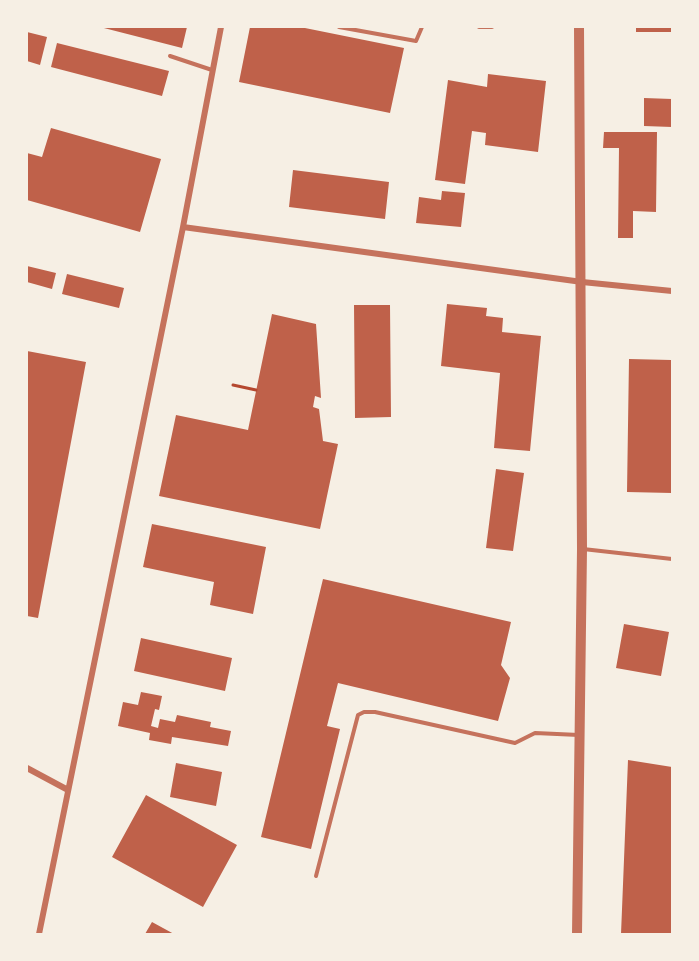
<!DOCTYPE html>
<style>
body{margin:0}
#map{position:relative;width:699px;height:961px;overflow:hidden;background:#f6efe4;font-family:"PT Sans",sans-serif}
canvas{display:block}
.frame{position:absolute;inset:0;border:28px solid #f6efe4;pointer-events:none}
</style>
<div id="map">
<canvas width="699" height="961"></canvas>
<div class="frame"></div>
</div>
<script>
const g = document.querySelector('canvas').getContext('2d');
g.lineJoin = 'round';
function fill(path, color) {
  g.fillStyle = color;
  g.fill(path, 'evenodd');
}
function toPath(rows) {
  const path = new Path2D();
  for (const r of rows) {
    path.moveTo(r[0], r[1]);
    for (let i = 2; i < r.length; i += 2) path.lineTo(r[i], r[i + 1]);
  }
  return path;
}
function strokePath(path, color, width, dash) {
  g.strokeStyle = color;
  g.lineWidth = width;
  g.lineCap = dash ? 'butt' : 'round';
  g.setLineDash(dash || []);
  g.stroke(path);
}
fill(toPath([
 [100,27,187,27,182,48],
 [250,27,300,27,404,48,390,113,239,82],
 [636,27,672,27,672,32,636,32],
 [27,32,47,37,40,65,27,61],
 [57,43,169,71,162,96,51,67],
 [488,74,546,81,538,152,485,145,486,133,472,131,465,184,435,180,448,80,487,87],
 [644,98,672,99,672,127,644,126],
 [51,128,161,159,140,232,27,200,27,153,42,157],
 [604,132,657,132,656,212,633,211,633,238,618,238,619,148,603,148],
 [293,170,389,182,385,219,289,207],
 [442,191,465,193,461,227,416,223,419,197,441,200],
 [27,266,56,273,52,289,27,282],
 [67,274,124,288,119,308,62,294],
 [447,304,487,308,486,316,503,318,502,332,541,336,530,451,494,448,500,373,441,366],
 [354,305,390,305,391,417,355,418],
 [272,314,316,324,321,398,315,396,313,407,319,409,323,441,338,444,320,529,159,496,176,415,248,430],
 [27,351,86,362,38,618,27,616],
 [629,359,671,360,672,493,627,492],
 [496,469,524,473,513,551,486,548],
 [152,524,266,547,253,614,210,605,214,582,143,567],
 [323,579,511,622,501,665,510,678,498,721,338,683,327,726,340,729,311,849,261,837],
 [624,624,669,632,661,676,616,668],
 [141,638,232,658,225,691,134,671],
 [141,692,162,696,159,710,155,709,151,726,158,728,160,719,175,722,177,715,211,722,210,727,231,731,228,746,172,737,171,744,149,740,150,733,118,726,123,702,138,705],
 [628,760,672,767,672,934,621,934],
 [176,763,222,772,216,806,170,797],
 [146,795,237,845,203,907,112,857],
 [152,922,174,934,145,934]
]), '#bf614a');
strokePath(toPath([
 [233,385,256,390]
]), '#b5482f', 3);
strokePath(toPath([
 [339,27,416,41,422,27],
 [479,27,492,27],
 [170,56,212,70],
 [583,549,672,559],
 [316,876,358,715,364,712,375,712,515,743,535,733,579,735]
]), '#c5725c', 4);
strokePath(toPath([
 [183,227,582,282,672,291],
 [27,768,68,790],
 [39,934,183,227,221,27]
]), '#c5725c', 6);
strokePath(toPath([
 [577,934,582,549,579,27]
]), '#c5725c', 10);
</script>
